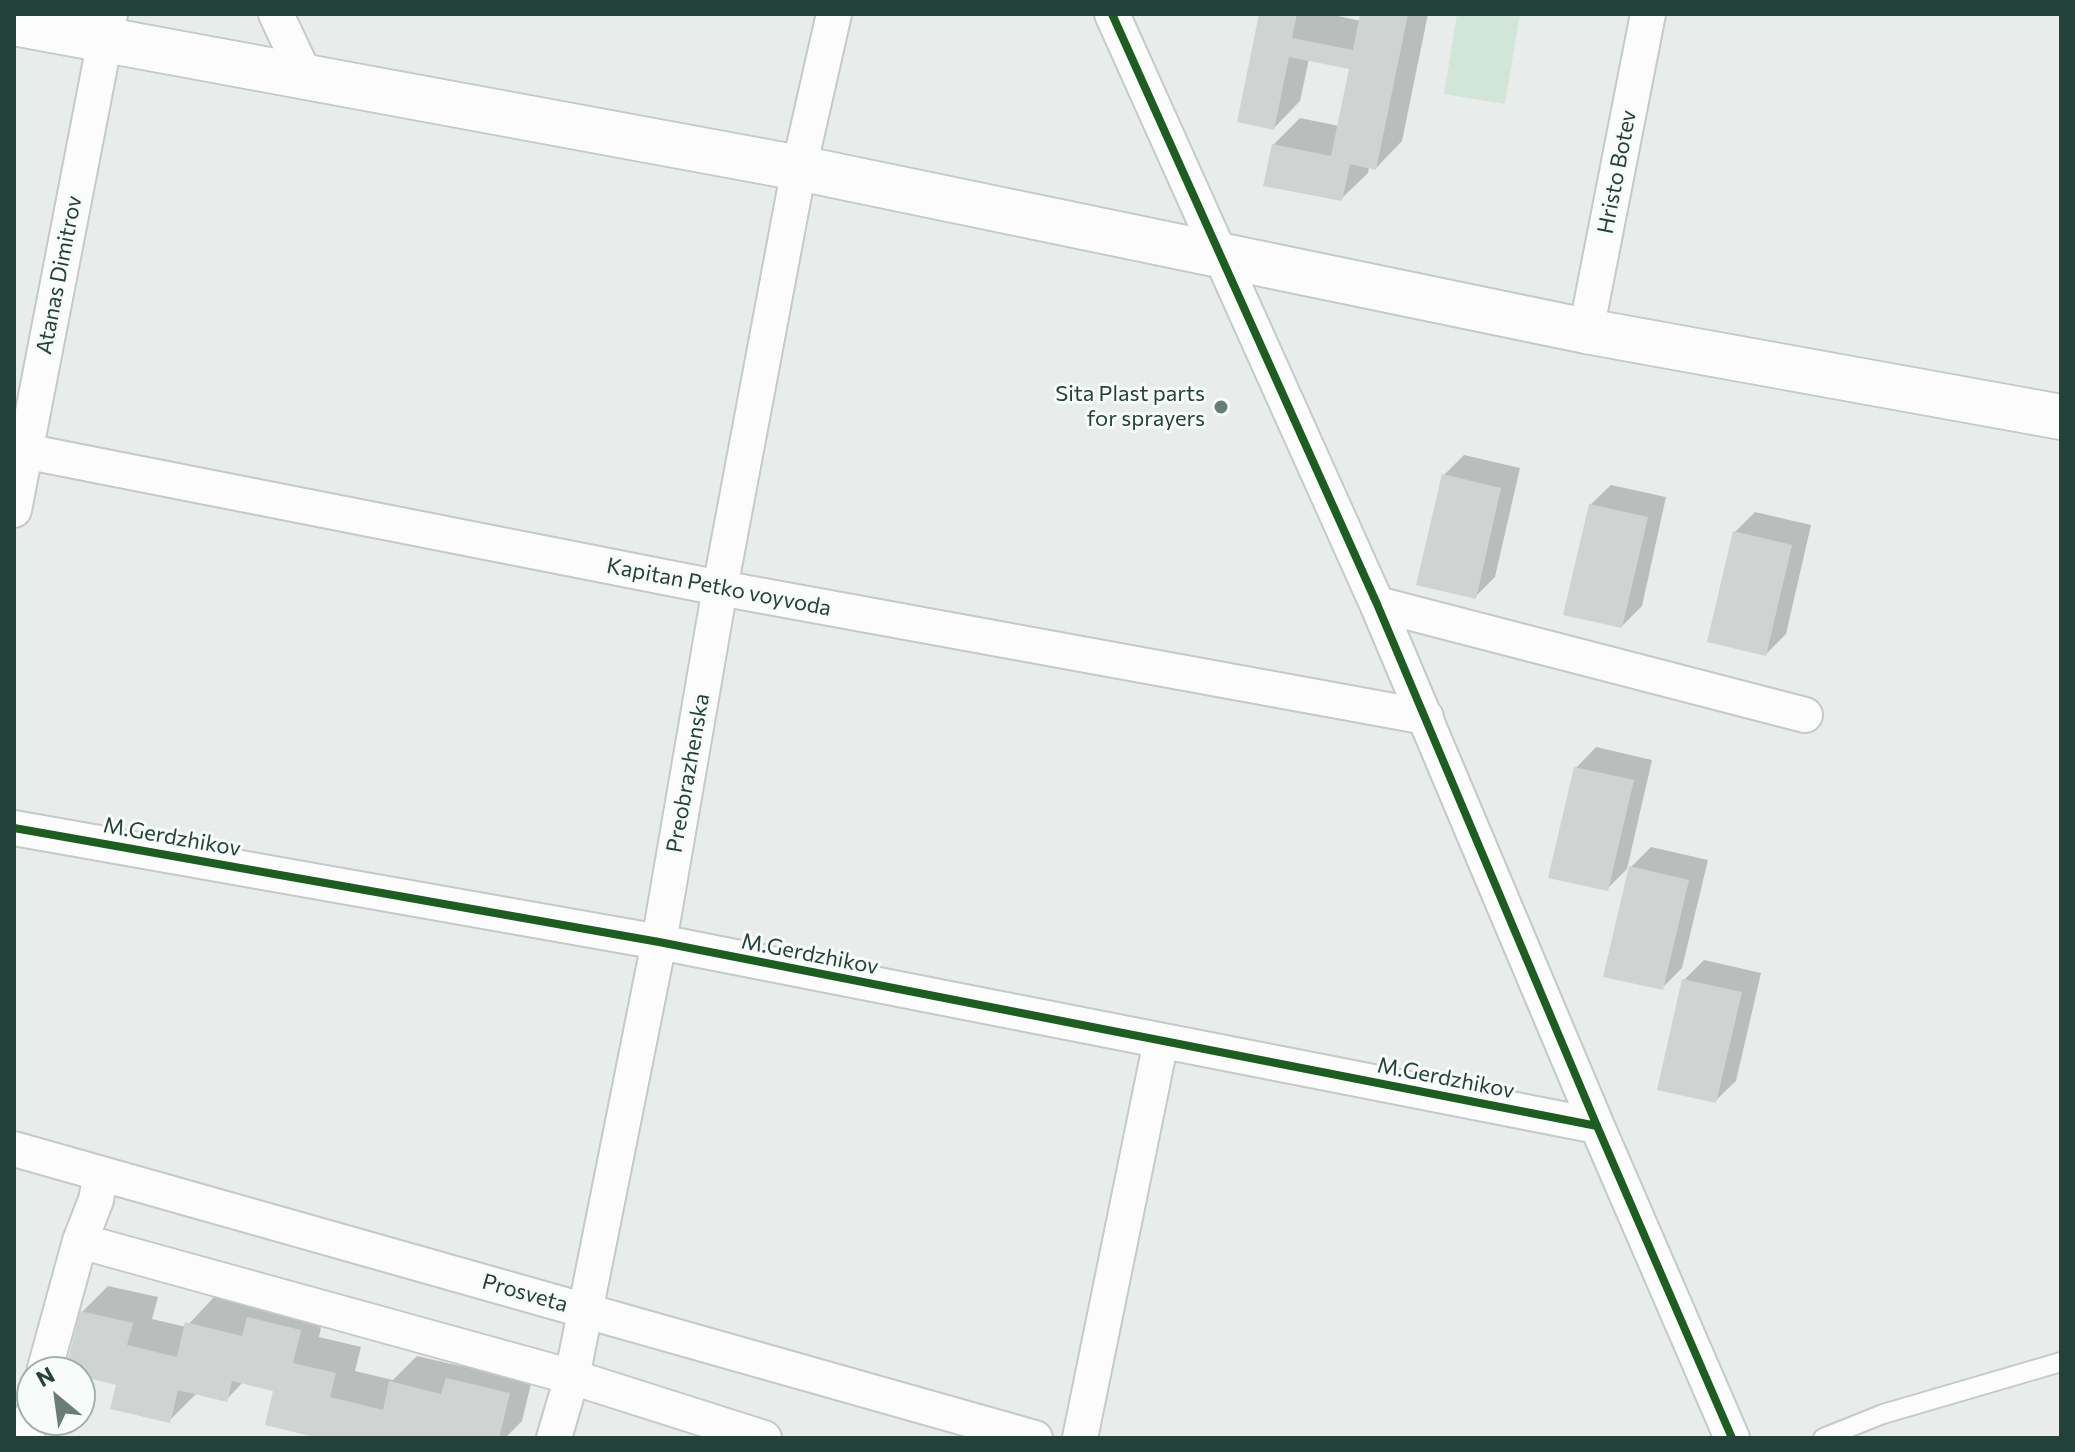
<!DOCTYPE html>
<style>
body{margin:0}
#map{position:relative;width:2075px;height:1452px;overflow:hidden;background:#e8edeb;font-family:Commissioner,sans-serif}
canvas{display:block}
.frame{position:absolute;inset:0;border:16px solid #24423a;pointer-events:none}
.north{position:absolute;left:16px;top:1356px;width:80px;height:80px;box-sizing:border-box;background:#f7fbf9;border:2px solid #a3b1ad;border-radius:50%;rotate:331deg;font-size:22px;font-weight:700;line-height:32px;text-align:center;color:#24423a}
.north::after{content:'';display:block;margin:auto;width:28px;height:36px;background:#697e78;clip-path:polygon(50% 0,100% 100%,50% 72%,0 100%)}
</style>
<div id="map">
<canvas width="2075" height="1452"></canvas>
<div class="frame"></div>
<div class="north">N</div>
</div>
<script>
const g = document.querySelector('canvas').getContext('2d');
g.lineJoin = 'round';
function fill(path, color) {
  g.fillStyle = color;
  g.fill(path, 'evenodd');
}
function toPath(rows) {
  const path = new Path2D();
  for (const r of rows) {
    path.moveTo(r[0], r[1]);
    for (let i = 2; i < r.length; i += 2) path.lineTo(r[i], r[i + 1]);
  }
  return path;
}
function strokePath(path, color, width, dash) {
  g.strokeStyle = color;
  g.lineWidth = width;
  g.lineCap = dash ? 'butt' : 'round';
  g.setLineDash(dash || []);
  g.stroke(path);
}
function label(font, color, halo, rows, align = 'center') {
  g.font = font + ' Commissioner,sans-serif';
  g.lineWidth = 6;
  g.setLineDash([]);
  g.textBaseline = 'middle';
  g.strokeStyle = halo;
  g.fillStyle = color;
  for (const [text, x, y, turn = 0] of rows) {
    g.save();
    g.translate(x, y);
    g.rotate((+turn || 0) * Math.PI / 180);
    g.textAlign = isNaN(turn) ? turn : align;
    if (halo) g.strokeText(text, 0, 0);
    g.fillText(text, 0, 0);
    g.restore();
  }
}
fill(toPath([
 [1457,14,1520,14,1505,104,1444,94]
]), '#d1e6d8');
fill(toPath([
 [1261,14,1329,14,1361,21,1362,14,1428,14,1402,141,1376,168,1369,166,1368,173,1341,199,1273,145,1300,118,1339,126,1351,67,1309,59,1300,101,1274,128],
 [1464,455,1520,468,1495,577,1475,597,1444,475],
 [1611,485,1666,497,1642,606,1622,626,1590,505],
 [1755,512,1811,525,1786,634,1766,654,1735,532],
 [1596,747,1652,760,1627,869,1607,889,1576,768],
 [1651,847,1708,860,1682,968,1662,988,1631,867],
 [1704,960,1761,973,1736,1081,1715,1101,1684,980],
 [108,1286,158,1297,152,1319,186,1327,214,1297,259,1308,326,1304,319,1337,361,1347,355,1371,393,1380,417,1356,460,1366,474,1352,535,1367,522,1421,505,1438,325,1438,275,1389,244,1381,226,1400,196,1394,169,1421,119,1383,72,1372,82,1312]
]), '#0003');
fill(toPath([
 [1259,14,1297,14,1292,38,1353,50,1360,14,1408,14,1376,170,1350,164,1342,201,1263,186,1272,144,1331,156,1349,69,1289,57,1274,130,1237,122],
 [1442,474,1501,488,1476,599,1416,585],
 [1589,504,1648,517,1622,628,1563,615],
 [1733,531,1792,545,1766,656,1707,642],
 [1574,767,1634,780,1608,891,1548,878],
 [1629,866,1689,880,1663,990,1603,977],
 [1682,979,1742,992,1716,1103,1657,1090],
 [80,1311,133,1323,127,1345,177,1357,185,1322,242,1336,247,1317,301,1330,293,1363,336,1373,330,1397,383,1410,389,1381,441,1394,446,1378,510,1393,499,1438,318,1438,265,1425,273,1391,232,1381,227,1402,178,1390,170,1423,110,1409,116,1385,80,1376,80,1372,65,1372]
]), '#cfd4d2');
const service = toPath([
 [1823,1438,1883,1414,2061,1362]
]);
const minor = toPath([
 [276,14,306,78],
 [1112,14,1377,604,1597,1126,1732,1438],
 [1586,331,1648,14],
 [14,449,720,588,1426,717],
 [14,510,110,14],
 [1377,604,1805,715],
 [14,828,659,942,1597,1126],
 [14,1149,1035,1438],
 [80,1241,572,1377,764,1438],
 [44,1372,80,1241,96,1200,101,1174],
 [26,1438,32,1415],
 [554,1438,572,1377,659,942,720,588,799,168,834,14],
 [1080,1438,1161,1041]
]);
const secondary = toPath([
 [14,23,799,168,1586,331,2061,417]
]);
strokePath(service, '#c5cac8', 22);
strokePath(minor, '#c5cac8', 38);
strokePath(secondary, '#c3cbc8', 48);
strokePath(service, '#fcfcfc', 18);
strokePath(minor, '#fcfcfc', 34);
strokePath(secondary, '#fcfcfc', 44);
strokePath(toPath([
 [1112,14,1377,604,1597,1126,1732,1438],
 [14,828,659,942,1597,1126]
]), '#1b5e20', 8);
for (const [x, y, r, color] of [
 [1221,407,8,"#697e78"]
]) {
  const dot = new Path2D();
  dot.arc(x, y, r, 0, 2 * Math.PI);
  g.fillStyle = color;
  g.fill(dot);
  strokePath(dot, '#f7fbf9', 3);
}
label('22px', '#24423a', '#f7fbf9', [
 ["Hristo Botev",1617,172,-79],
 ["Atanas Dimitrov",59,275,-79],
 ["Kapitan Petko voyvoda",719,587,11],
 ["Preobrazhenska",688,773,-80],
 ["M.Gerdzhikov",172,837,10],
 ["M.Gerdzhikov",810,954,11],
 ["M.Gerdzhikov",1446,1078,11],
 ["Prosveta",525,1293,16]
]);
label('22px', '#24423a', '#f7fbf9', [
 ["Sita Plast parts",1205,394],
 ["for sprayers",1205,419]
], 'right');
</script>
